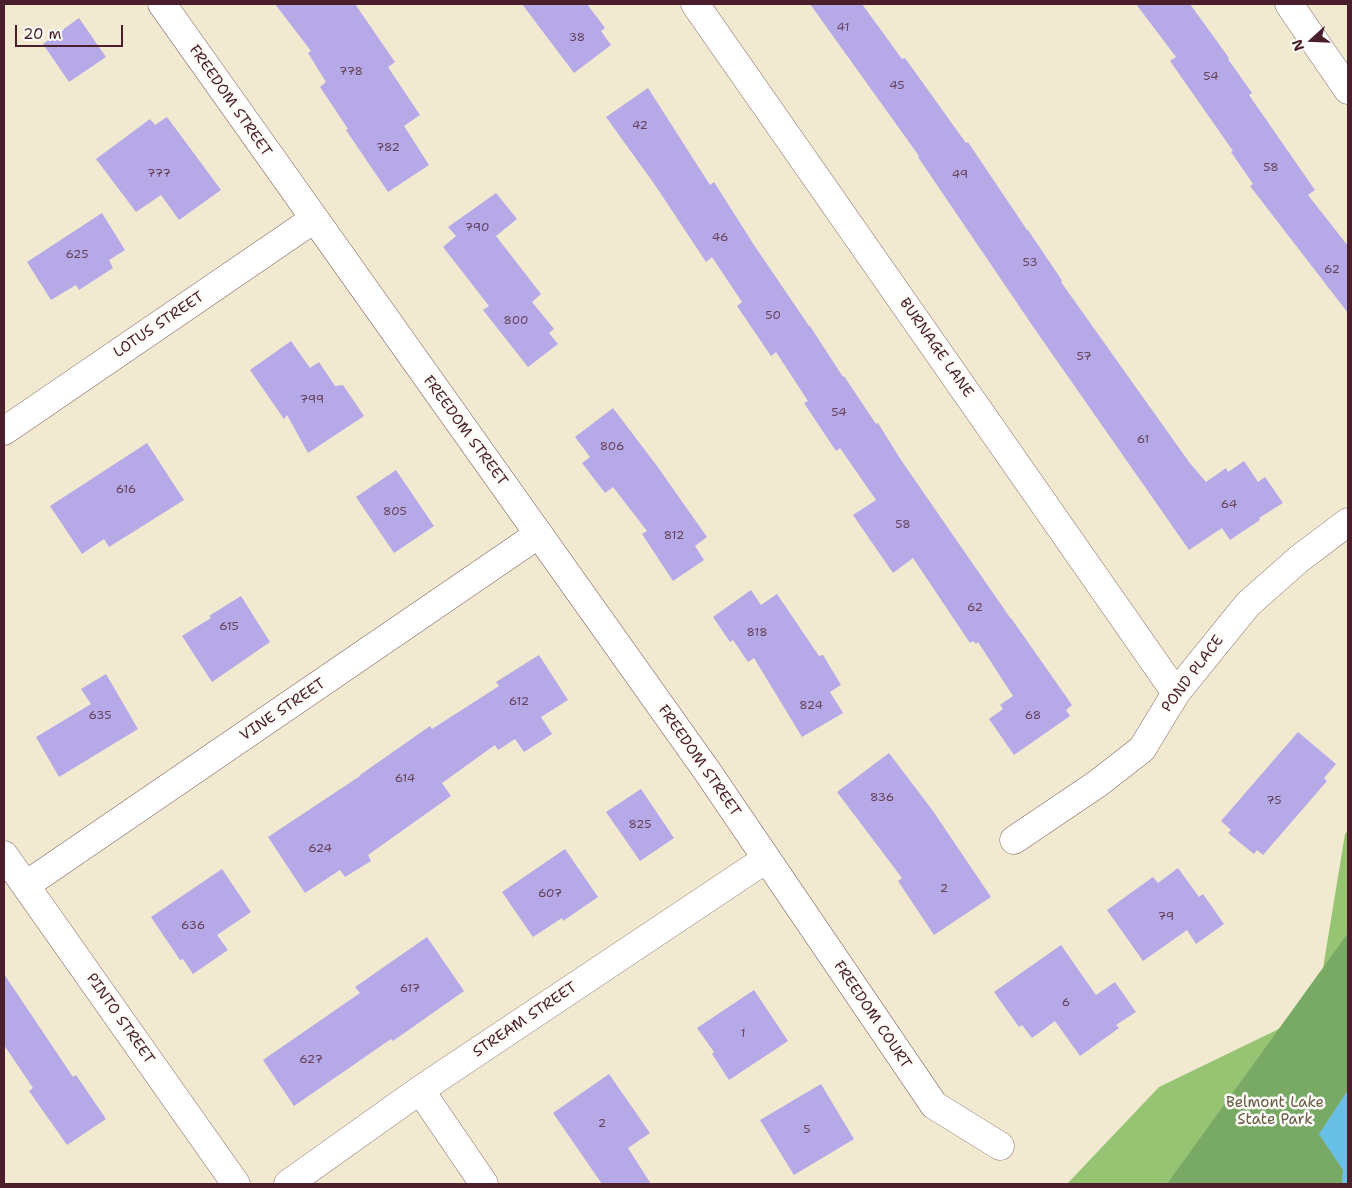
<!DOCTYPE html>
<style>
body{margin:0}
#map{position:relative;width:1352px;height:1188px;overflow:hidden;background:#f1ead1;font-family:"Shantell Sans",sans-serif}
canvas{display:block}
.frame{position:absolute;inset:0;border:5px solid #4a1f2b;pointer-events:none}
.north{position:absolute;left:1287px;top:15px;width:50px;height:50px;-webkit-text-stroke:4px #fdfcf7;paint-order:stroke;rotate:250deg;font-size:14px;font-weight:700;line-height:20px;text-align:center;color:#4a1f2b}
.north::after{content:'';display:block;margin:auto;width:18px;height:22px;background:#4a1f2b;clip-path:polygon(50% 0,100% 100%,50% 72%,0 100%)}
.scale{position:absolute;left:15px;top:25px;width:108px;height:22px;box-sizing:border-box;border:2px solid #4a1f2b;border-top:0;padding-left:6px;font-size:15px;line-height:18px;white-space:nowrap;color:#4a1f2b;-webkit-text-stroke:4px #fdfcf7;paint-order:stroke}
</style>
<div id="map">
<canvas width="1352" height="1188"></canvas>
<div class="frame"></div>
<div class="north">N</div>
<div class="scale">20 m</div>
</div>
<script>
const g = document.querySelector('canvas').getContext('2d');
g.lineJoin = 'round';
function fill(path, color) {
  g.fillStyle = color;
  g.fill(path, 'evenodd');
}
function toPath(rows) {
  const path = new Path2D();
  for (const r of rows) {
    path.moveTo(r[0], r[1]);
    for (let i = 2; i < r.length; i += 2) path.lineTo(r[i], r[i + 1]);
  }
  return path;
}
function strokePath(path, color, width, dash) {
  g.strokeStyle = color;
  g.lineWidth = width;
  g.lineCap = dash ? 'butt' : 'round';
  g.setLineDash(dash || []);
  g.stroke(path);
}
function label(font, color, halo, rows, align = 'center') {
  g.font = font + ' "Shantell Sans",sans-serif';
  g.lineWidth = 5;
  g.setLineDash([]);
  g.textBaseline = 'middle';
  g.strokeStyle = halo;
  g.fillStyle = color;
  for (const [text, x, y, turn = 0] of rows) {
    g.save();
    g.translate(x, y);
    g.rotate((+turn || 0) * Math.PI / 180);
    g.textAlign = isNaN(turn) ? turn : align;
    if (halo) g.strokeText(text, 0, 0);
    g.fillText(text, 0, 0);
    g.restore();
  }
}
fill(toPath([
 [1348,830,1348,1184,1067,1184,1159,1087,1316,1011,1345,834]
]), '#96c473');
fill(toPath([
 [1348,933,1348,1090,1319,1134,1343,1170,1342,1184,1167,1184]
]), '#78aa65');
fill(toPath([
 [1348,1090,1348,1184,1342,1184,1343,1170,1319,1134]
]), '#68c0e6');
fill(toPath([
 [275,4,355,4,395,62,388,67,420,115,404,126,429,165,388,192,346,130,348,129,320,87,326,82,308,53,311,51],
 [522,4,587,4,605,28,601,31,611,45,574,73],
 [810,4,862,4,902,59,905,58,966,143,968,142,1027,230,1028,230,1059,276,1062,281,1061,282,1189,462,1206,482,1226,468,1228,472,1244,461,1258,482,1265,477,1283,503,1259,518,1260,520,1230,540,1222,528,1189,550,1034,328,918,157,919,156],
 [1136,4,1190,4,1229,58,1228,59,1252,93,1249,95,1315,190,1308,195,1348,246,1348,313,1250,186,1253,184,1231,152,1233,151,1170,61,1176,57],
 [79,18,106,57,69,82,43,44],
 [648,88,710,185,714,182,754,245,809,326,810,326,843,377,844,376,876,424,878,423,901,460,1011,619,1011,618,1072,705,1066,710,1070,716,1014,755,989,719,1003,709,1000,705,1013,696,978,642,976,644,973,641,970,643,913,558,893,573,853,515,876,500,840,448,836,451,804,403,808,401,776,352,771,356,737,306,742,302,712,257,706,262,655,185,606,117],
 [167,117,221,190,179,220,161,195,136,212,96,159,150,119,155,125],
 [496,193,517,219,496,236,541,294,532,302,554,329,549,333,558,344,528,367,483,310,489,306,443,247,456,236,448,227],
 [102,213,125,250,109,260,113,268,79,290,76,285,51,300,27,262],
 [291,341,310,368,319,362,335,386,343,385,364,416,308,453,287,415,284,419,250,370],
 [613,408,657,466,707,537,695,546,704,560,673,581,642,534,647,531,613,487,605,493,582,463,590,457,575,437],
 [147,443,184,500,109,547,104,539,82,554,50,506],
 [396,470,434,526,394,553,356,497],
 [751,590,761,605,777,594,819,656,823,655,841,685,830,692,843,713,802,737,754,658,748,662,733,640,730,642,713,617],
 [241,596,270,642,212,682,182,636,211,618,209,616],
 [539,655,568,700,541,717,552,734,524,752,515,739,498,750,495,745,442,783,451,796,368,855,371,861,345,877,340,870,305,893,268,837,360,776,360,775,430,726,432,729,499,686,496,682],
 [106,674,138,729,59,777,36,737,91,704,81,689],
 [1298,732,1336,764,1324,778,1327,781,1263,855,1257,850,1254,854,1228,833,1231,830,1221,821],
 [889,753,933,811,991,897,934,935,898,881,902,878,837,792],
 [641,789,674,838,640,861,606,812],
 [565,849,598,897,563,921,562,918,533,937,502,892],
 [1178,868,1199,897,1203,894,1224,924,1196,944,1187,930,1143,961,1107,910,1153,877,1158,883],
 [222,869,251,912,217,935,228,950,193,974,183,959,180,960,151,917],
 [427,937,464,991,393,1041,391,1039,294,1106,263,1060,360,993,355,987],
 [1061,945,1096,995,1115,982,1136,1012,1116,1025,1119,1028,1080,1056,1055,1021,1032,1038,1022,1025,1019,1027,994,992],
 [4,974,73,1077,76,1075,106,1119,67,1145,29,1091,33,1088,4,1045],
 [754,990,788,1041,729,1080,712,1054,714,1052,697,1028],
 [609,1074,650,1133,628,1148,651,1184,602,1184,553,1113],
 [821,1084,854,1139,794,1175,760,1120]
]), '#b6a9e8');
const street = toPath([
 [162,4,707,771,934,1105,1000,1146],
 [695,4,1176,693],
 [1289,4,1348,90],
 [4,431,314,219],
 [1014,840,1097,784,1142,749,1176,693,1248,604,1299,559,1348,522],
 [4,855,236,1184],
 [26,885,539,534],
 [420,1090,484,1184],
 [288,1184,420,1090,766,859]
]);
strokePath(street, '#846665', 29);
strokePath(street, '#fff', 28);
label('12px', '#65425a', null, [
 ["41",843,28],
 ["38",577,38],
 ["778",351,72],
 ["54",1211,77],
 ["45",897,86],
 ["42",640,126],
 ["782",388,148],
 ["58",1271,168],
 ["777",159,174],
 ["49",960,175],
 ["790",477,228],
 ["46",720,238],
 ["625",77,255],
 ["53",1030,263],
 ["62",1332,270],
 ["50",773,316],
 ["800",516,321],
 ["57",1084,357],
 ["799",312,400],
 ["54",839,413],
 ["61",1143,440],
 ["806",612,447],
 ["616",126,490],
 ["64",1229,505],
 ["805",395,512],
 ["58",903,525],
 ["812",674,536],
 ["62",975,608],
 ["615",229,627],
 ["818",757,633],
 ["612",519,702],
 ["824",811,706],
 ["635",100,716],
 ["68",1033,716],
 ["614",405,779],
 ["836",882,798],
 ["75",1274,801],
 ["825",640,825],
 ["624",320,849],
 ["2",944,889],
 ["607",550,894],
 ["79",1166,917],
 ["636",193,926],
 ["617",410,989],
 ["6",1066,1003],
 ["1",743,1034],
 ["627",311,1060],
 ["2",602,1124],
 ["5",807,1130]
]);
label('15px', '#4a1f2b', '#fdfcf7', [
 ["FREEDOM STREET",230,101,55],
 ["LOTUS STREET",159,325,-34],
 ["BURNAGE LANE",936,348,55],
 ["FREEDOM STREET",465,431,54],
 ["POND PLACE",1193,674,-53],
 ["VINE STREET",283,710,-34],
 ["FREEDOM STREET",699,761,55],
 ["FREEDOM COURT",872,1015,56],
 ["PINTO STREET",120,1019,55],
 ["STREAM STREET",525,1020,-34]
]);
label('15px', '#655944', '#fdfcf7', [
 ["Belmont Lake",1275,1103],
 ["State Park",1275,1120]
]);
</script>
